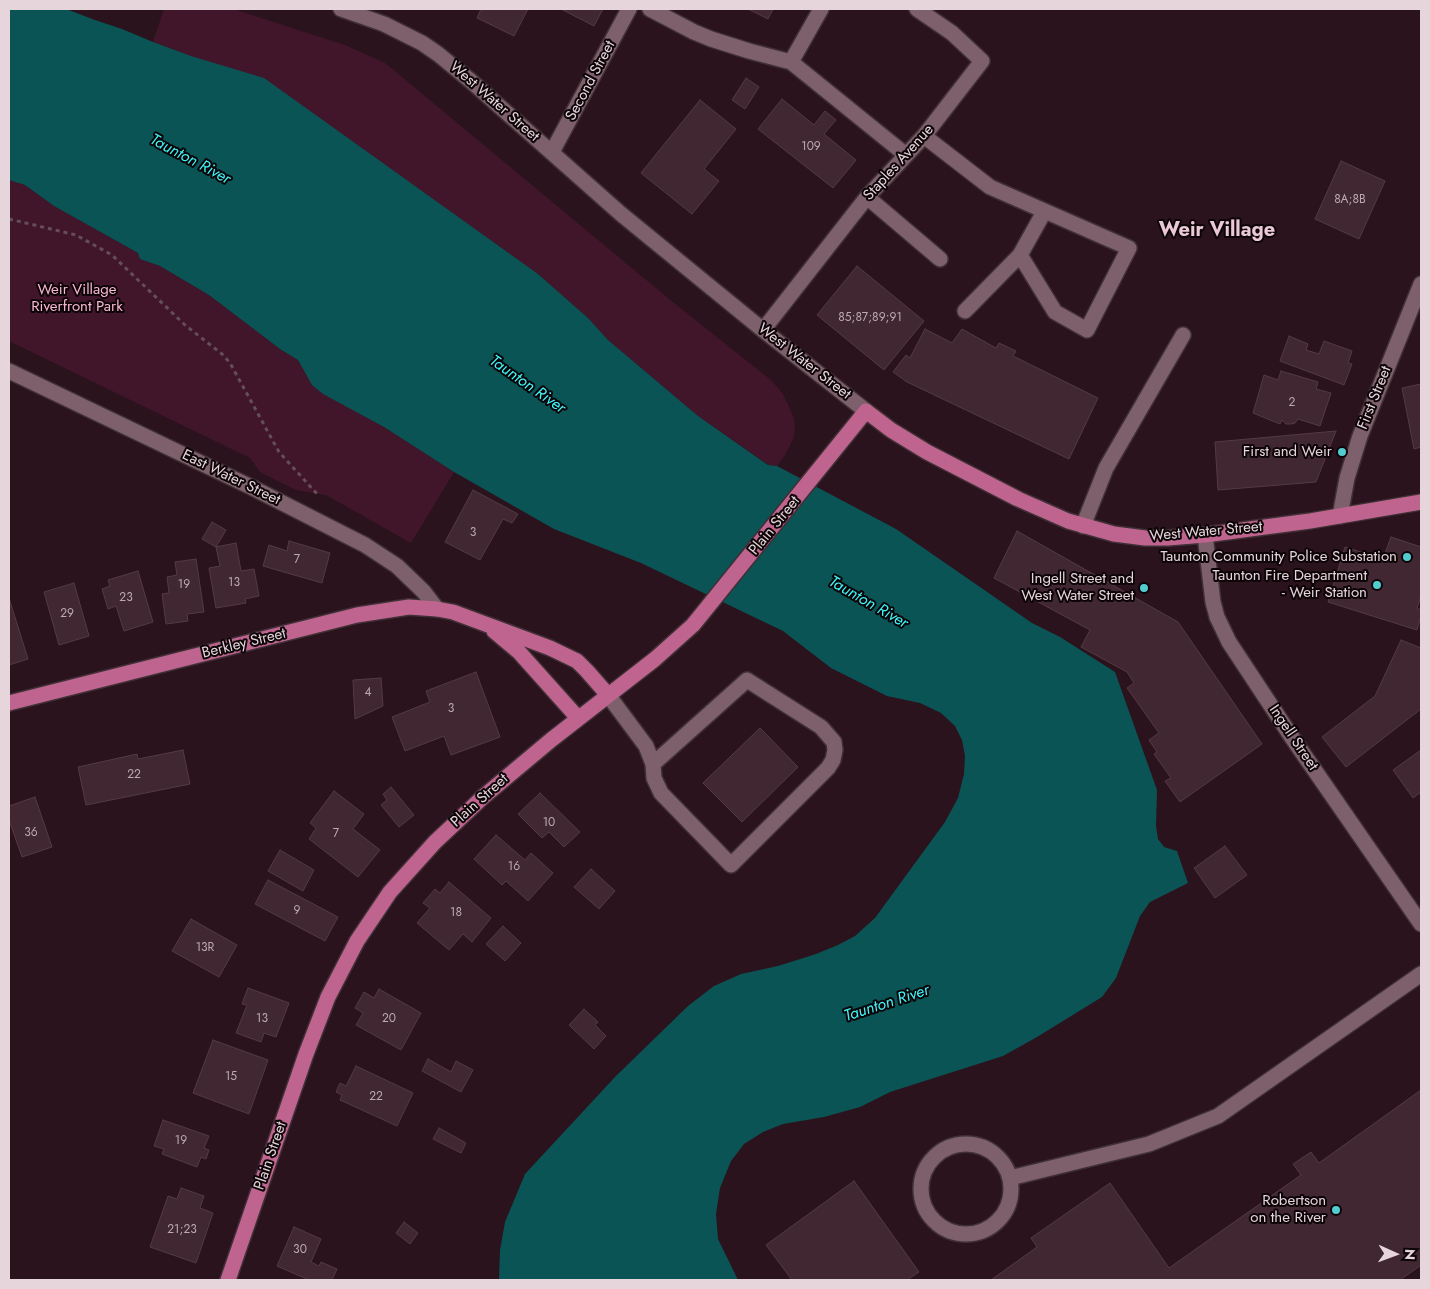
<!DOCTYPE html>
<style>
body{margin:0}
#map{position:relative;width:1430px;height:1289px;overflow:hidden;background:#2a131d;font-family:Jost,sans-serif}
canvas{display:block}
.frame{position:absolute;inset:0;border:10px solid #e6d5db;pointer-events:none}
.north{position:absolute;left:1370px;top:1229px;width:50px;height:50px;-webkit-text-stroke:4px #0c0407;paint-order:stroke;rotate:92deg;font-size:14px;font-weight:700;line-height:20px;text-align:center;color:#e6d5db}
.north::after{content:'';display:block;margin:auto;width:18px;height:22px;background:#e6d5db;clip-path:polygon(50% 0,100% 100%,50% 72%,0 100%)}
</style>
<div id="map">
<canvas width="1430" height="1289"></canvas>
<div class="frame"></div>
<div class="north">N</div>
</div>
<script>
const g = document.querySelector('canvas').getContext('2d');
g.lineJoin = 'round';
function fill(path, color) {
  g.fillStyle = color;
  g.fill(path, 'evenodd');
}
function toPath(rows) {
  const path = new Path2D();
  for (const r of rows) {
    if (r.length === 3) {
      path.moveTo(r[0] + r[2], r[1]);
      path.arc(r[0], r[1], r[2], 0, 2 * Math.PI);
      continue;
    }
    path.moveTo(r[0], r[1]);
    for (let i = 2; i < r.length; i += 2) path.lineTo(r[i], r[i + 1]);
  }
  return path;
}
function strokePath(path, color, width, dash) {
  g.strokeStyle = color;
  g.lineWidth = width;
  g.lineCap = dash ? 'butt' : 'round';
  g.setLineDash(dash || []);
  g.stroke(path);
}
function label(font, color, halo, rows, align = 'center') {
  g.font = font + ' Jost,sans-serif';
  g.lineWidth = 4;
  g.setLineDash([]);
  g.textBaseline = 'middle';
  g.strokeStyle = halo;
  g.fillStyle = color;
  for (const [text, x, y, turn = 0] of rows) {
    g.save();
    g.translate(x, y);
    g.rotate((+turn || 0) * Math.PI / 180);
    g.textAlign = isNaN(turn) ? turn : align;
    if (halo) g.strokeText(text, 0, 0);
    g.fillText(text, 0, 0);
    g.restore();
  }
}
fill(toPath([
 [164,9,233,9,345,45,385,63,674,303,772,381,783,394,794,418,795,429,793,439,784,457,777,466,769,465,698,416,608,340,588,318,538,274,352,142,191,56,153,42],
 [9,180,25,185,54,206,138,253,141,259,160,266,209,295,280,349,298,360,312,385,384,427,454,472,411,543,326,495,296,490,260,472,250,458,9,341]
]), '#41162b');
fill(toPath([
 [9,9,66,9,95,20,122,29,153,42,191,56,264,78,538,274,588,318,608,340,698,416,768,465,777,466,896,529,1032,623,1060,637,1115,672,1157,790,1156,826,1158,839,1164,847,1177,851,1188,883,1150,902,1140,916,1116,978,1102,997,1037,1037,1003,1056,890,1092,860,1107,824,1117,783,1124,763,1132,744,1144,731,1161,720,1188,716,1214,718,1239,738,1280,499,1280,500,1250,505,1222,525,1174,615,1077,688,1006,714,986,741,974,778,966,816,954,838,945,855,936,875,918,945,822,958,798,964,774,965,756,962,740,955,726,941,713,920,703,887,696,831,668,783,631,641,563,554,529,454,472,384,427,323,394,312,385,298,360,280,349,209,295,160,266,140,259,138,253,54,206,25,185,9,180]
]), '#0a5456');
const building = toPath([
 [481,9,528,9,514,36,477,18,481,9],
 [561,9,603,9,594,26,561,9],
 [748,9,773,9,768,19,748,9],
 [746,78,759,87,745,109,732,100,746,78],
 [782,99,814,125,825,111,836,120,824,134,856,160,833,188,758,129,782,99],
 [700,100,736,129,704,169,719,181,692,214,641,173,700,100],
 [1341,161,1385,181,1359,239,1315,219,1341,161],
 [857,266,924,321,884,370,817,315,857,266],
 [925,329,952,343,962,329,996,348,999,343,1016,351,1013,356,1098,398,1069,459,907,382,893,372,906,355,910,358,925,329],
 [1289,336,1308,344,1306,350,1319,354,1324,341,1352,351,1348,363,1352,364,1344,385,1280,361,1289,336],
 [1281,371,1318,382,1316,389,1331,393,1320,426,1298,419,1295,423,1291,424,1286,424,1282,420,1280,424,1253,413,1264,375,1278,380,1281,371],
 [1421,384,1421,447,1414,449,1402,388,1421,384],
 [1336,431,1316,482,1218,490,1215,442,1336,431],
 [473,490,518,514,512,523,503,519,480,560,445,542,473,490],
 [212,522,226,530,216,547,202,539,212,522],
 [1017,531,1178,622,1262,744,1180,802,1165,781,1171,778,1154,754,1157,752,1149,740,1159,733,1127,688,1134,683,1127,672,1081,647,1090,630,994,578,1017,531],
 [1391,537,1421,547,1421,596,1417,608,1421,610,1421,616,1417,630,1328,602,1345,547,1383,559,1391,537],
 [289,541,330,553,322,583,263,566,269,545,287,551,289,541],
 [236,543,241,571,254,569,259,596,245,599,246,603,216,608,209,568,220,566,216,547,236,543],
 [196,559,204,612,187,614,188,621,166,624,162,594,169,593,167,577,177,575,175,562,196,559],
 [138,571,153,622,124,631,116,606,108,609,102,589,110,586,108,580,138,571],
 [74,583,89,636,59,645,44,592,74,583],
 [9,598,28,659,9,665,9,598],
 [1401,640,1421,648,1421,709,1346,767,1322,737,1375,696,1401,640],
 [476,672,500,737,451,755,444,736,405,751,392,717,430,702,426,691,476,672],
 [381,678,383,706,355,719,353,680,381,678],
 [760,728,798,767,742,822,703,783,760,728],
 [183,750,190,784,86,805,78,767,137,754,138,759,183,750],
 [1421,750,1421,792,1413,798,1393,770,1421,750],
 [391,787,414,815,399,827,381,805,387,800,383,794,391,787],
 [334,791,364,814,353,829,380,850,358,877,309,839,316,828,310,823,334,791],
 [540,793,580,832,564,847,549,832,542,838,518,814,540,793],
 [35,797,52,847,22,857,9,820,9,806,35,797],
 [496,835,525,860,531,853,553,873,528,901,506,881,502,885,474,859,496,835],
 [1225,846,1247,875,1215,898,1194,868,1225,846],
 [280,850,314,870,303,891,268,871,280,850],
 [591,869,615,891,599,909,574,887,591,869],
 [268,880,338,917,325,941,255,904,268,880],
 [449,882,491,918,472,942,463,934,449,950,417,923,430,908,423,903,435,889,440,893,449,882],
 [191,919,237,945,219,977,172,951,191,919],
 [503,926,521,943,505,961,486,944,503,926],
 [248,988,289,1003,276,1037,264,1033,261,1042,236,1033,247,1005,242,1004,248,988],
 [379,989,421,1013,401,1050,356,1025,363,1013,355,1008,364,992,374,998,379,989],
 [584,1009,598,1022,595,1025,606,1036,594,1049,569,1025,584,1009],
 [213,1040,268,1060,249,1114,193,1093,213,1040],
 [428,1059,451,1072,456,1061,473,1070,461,1092,422,1071,428,1059],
 [356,1066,413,1093,397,1126,340,1100,342,1095,336,1092,340,1083,346,1086,356,1066],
 [1421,1090,1421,1265,1400,1280,991,1280,1037,1247,1031,1238,1110,1183,1169,1268,1301,1175,1293,1164,1311,1152,1319,1163,1421,1090],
 [163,1120,209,1136,204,1148,209,1150,206,1159,201,1157,197,1167,162,1154,164,1149,154,1146,163,1120],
 [439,1128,466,1143,461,1153,433,1139,439,1128],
 [854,1181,919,1272,907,1280,792,1280,766,1245,854,1181],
 [181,1188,204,1196,200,1208,213,1213,196,1263,150,1247,168,1196,177,1199,181,1188],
 [404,1222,418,1233,410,1244,396,1233,404,1222],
 [294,1227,321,1239,311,1262,319,1266,321,1262,337,1269,332,1280,309,1280,277,1266,294,1227]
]);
fill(building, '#412732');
strokePath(building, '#553a45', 1);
const minor = toPath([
 [341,9,384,24,422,43,438,54,472,82,621,214,763,330,866,411],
 [650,9,694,32,711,39,749,51,791,62],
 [821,9,791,62,906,155],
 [924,136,990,187,1129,248,1087,330,1055,312,1020,255],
 [552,152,629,9],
 [867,197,940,259],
 [965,311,1020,255,1044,212],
 [763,330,867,197,924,136,982,61,952,33,917,9],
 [9,371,251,487,365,545,397,566,424,592,437,609],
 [1340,516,1347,478,1360,436,1421,284],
 [1083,526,1106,468,1183,335],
 [1205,535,1213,602,1217,617,1229,642,1293,739,1421,924],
 [747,680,821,727,834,742,835,750,833,760,828,768,731,865,661,793,654,778,653,764,747,680],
 [608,695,646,746,653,764],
 [966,1189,45],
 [1010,1178,1149,1144,1218,1116,1421,974]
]);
const major = toPath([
 [494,631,519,652,578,718],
 [9,703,357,615,409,607,437,609,453,612,550,648,577,661,587,671,608,695],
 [228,1280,306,1054,328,997,357,941,390,892,435,842,483,797,551,740,655,659,693,625,866,411,891,430,927,452,1018,499,1068,521,1114,534,1145,538,1168,538,1205,535,1310,521,1421,502]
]);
strokePath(minor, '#403036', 18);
strokePath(major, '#403036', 18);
strokePath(toPath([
 [9,219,76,235,112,255,185,325,222,354,230,363,279,452,318,495]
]), '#644f57', 3, [4, 4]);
strokePath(minor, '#7d606b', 15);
strokePath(major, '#be648e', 15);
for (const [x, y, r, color] of [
 [1342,452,5,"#52cdcf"],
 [1407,557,5,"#52cdcf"],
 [1377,585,5,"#52cdcf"],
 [1144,588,5,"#52cdcf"],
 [1336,1210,5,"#52cdcf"]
]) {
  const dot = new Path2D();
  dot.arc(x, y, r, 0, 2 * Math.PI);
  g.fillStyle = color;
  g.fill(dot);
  strokePath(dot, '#0c0407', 2);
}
label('12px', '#bdaab1', null, [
 ["109",811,147],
 ["8A;8B",1350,200],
 ["85;87;89;91",870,318],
 ["2",1292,403],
 ["3",473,533],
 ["7",297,560],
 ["13",234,583],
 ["19",184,585],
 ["23",126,598],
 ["29",67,614],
 ["4",368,693],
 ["3",451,709],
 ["22",134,775],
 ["10",549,823],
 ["36",31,833],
 ["7",336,834],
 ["16",514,867],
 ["9",297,911],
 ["18",456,913],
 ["13R",205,948],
 ["13",262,1019],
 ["20",389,1019],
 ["15",231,1077],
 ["22",376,1097],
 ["19",181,1141],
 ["21;23",182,1230],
 ["30",300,1250]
]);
label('15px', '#e6d5db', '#0c0407', [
 ["Second Street",591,81,-62],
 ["West Water Street",494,102,41],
 ["Staples Avenue",899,163,-48],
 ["West Water Street",804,362,38],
 ["First Street",1375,398,-68],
 ["East Water Street",231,478,26],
 ["Plain Street",775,526,-51],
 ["West Water Street",1206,532,-5],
 ["Berkley Street",244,644,-14],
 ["Ingell Street",1293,738,56],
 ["Plain Street",480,801,-42],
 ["Plain Street",271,1156,-71]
]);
label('15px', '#f9b7d1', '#0c0407', [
 ["Weir Village",77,290],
 ["Riverfront Park",77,307]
]);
label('15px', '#e6d5db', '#0c0407', [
 ["First and Weir",1332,452],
 ["Taunton Community Police Substation",1397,557],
 ["Taunton Fire Department",1367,576],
 ["- Weir Station",1367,593],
 ["Ingell Street and",1134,579],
 ["West Water Street",1134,596],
 ["Robertson",1326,1201],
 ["on the River",1326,1218]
], 'right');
label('italic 16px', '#3df6f9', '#0c0407', [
 ["Taunton River",190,160,28],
 ["Taunton River",527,385,35],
 ["Taunton River",868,603,30],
 ["Taunton River",887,1004,-18]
]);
label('bold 20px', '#eac8d5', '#0c0407', [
 ["Weir Village",1217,231]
]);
</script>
